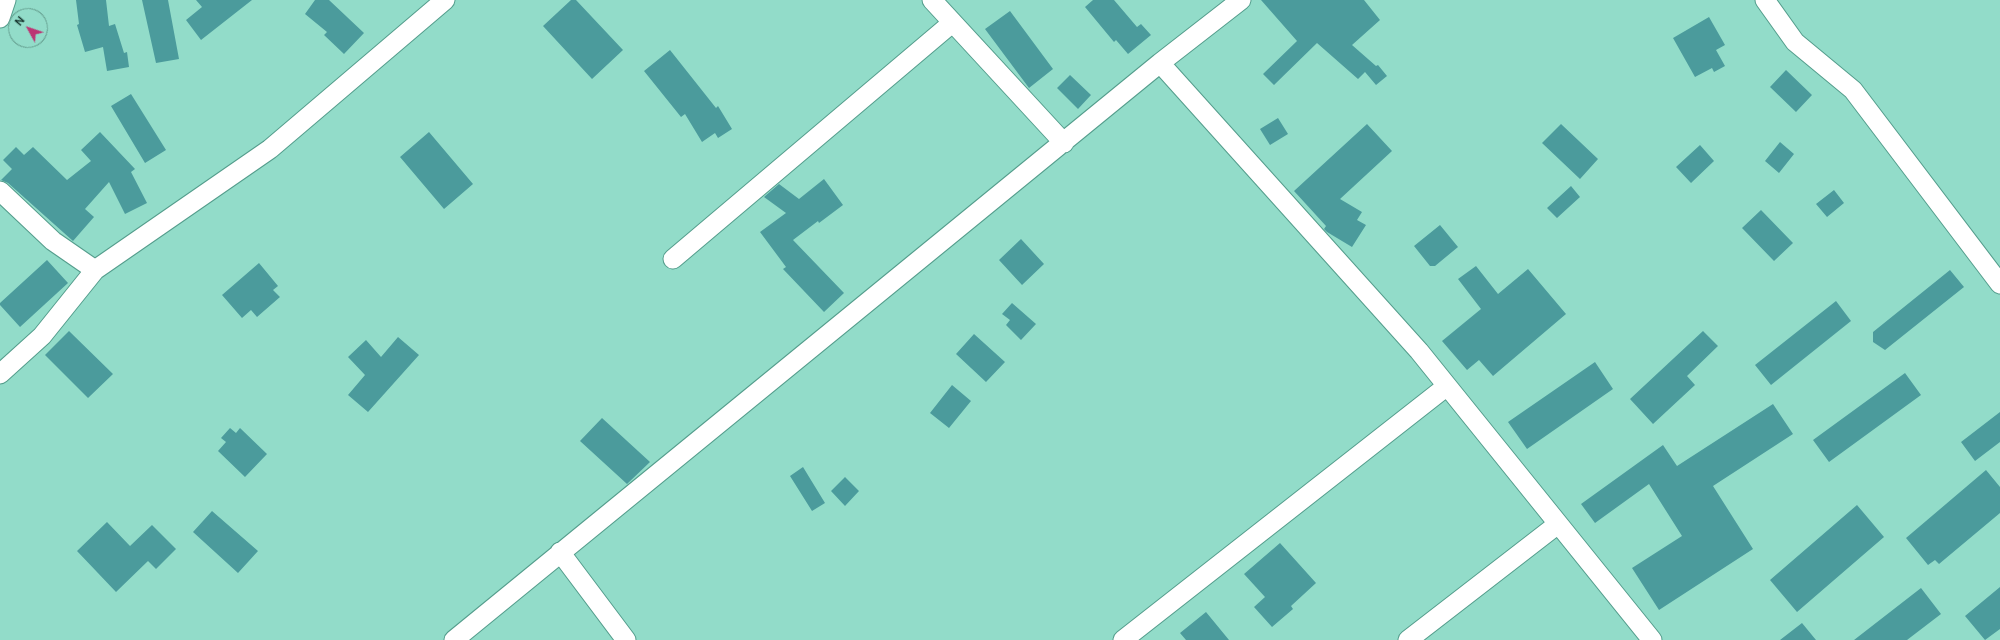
<!DOCTYPE html>
<style>
body{margin:0}
#map{position:relative;width:2000px;height:640px;overflow:hidden;background:#92dcc9;font-family:"DM Sans",sans-serif}
canvas{display:block}
.north{position:absolute;left:8px;top:8px;width:40px;height:40px;box-sizing:border-box;background:#92dcc9;border:1px solid #619a8b;border-radius:50%;rotate:310deg;font-size:11px;font-weight:700;line-height:16px;text-align:center;color:#18362f}
.north::after{content:'';display:block;margin:auto;width:14px;height:18px;background:#bc3574;clip-path:polygon(50% 0,100% 100%,50% 72%,0 100%)}
</style>
<div id="map">
<canvas width="2000" height="640"></canvas>
<div class="north">N</div>
</div>
<script>
const g = document.querySelector('canvas').getContext('2d');
g.lineJoin = 'round';
function fill(path, color) {
  g.fillStyle = color;
  g.fill(path, 'evenodd');
}
function toPath(rows) {
  const path = new Path2D();
  for (const r of rows) {
    path.moveTo(r[0], r[1]);
    for (let i = 2; i < r.length; i += 2) path.lineTo(r[i], r[i + 1]);
  }
  return path;
}
function strokePath(path, color, width, dash) {
  g.strokeStyle = color;
  g.lineWidth = width;
  g.lineCap = dash ? 'butt' : 'round';
  g.setLineDash(dash || []);
  g.stroke(path);
}
fill(toPath([
 [76,0,106,0,109,26,115,24,124,53,127,52,129,67,107,71,103,47,85,52,77,25,79,24],
 [142,0,168,0,179,59,156,63],
 [196,0,252,0,201,40,186,20,202,7],
 [315,0,329,0,364,33,344,54,324,35,327,32,305,14],
 [571,0,576,0,623,50,592,79,543,26],
 [1093,0,1114,0,1137,27,1141,24,1151,35,1128,54,1116,40,1114,42,1085,7],
 [1261,0,1364,0,1380,20,1352,45,1376,66,1378,65,1387,76,1376,85,1365,72,1358,79,1317,43,1274,85,1263,74,1297,41],
 [1010,11,1053,69,1029,88,985,29],
 [1709,17,1725,45,1716,50,1725,66,1714,72,1712,68,1695,77,1673,38],
 [670,50,716,108,718,106,732,129,718,138,715,133,702,142,685,114,681,117,644,71],
 [1786,70,1812,95,1796,112,1770,87],
 [1070,75,1091,95,1078,109,1057,88],
 [131,94,166,150,145,163,111,106],
 [1278,118,1288,134,1270,145,1260,129],
 [1367,124,1392,151,1340,199,1362,212,1357,220,1366,225,1352,247,1327,232,1324,229,1326,226,1294,191],
 [1561,124,1598,159,1580,179,1542,143],
 [100,132,135,169,131,172,147,203,125,214,109,182,85,209,94,217,73,241,8,183,1,180,12,169,3,160,16,147,24,155,33,147,67,180,91,161,81,150],
 [429,132,473,184,444,209,400,157],
 [1780,142,1794,154,1779,173,1765,161],
 [1700,145,1714,161,1691,183,1676,167],
 [824,179,843,205,819,223,818,221,793,240,844,293,824,312,783,269,786,267,760,232,786,213,764,197,779,184,799,199],
 [1571,186,1580,197,1557,218,1547,208],
 [1834,190,1844,203,1827,217,1816,204],
 [1761,210,1793,243,1774,261,1742,228],
 [1440,225,1458,247,1435,266,1430,266,1414,246],
 [1021,239,1044,264,1022,285,999,260],
 [47,260,68,283,20,327,0,305,0,303],
 [259,263,278,286,273,290,280,297,257,317,251,310,242,318,222,295],
 [1476,266,1498,294,1528,269,1566,314,1493,376,1479,360,1467,370,1442,341,1481,309,1458,279],
 [1950,270,1964,287,1885,350,1873,342,1873,332],
 [1836,301,1851,321,1771,385,1755,365],
 [1012,303,1036,324,1021,340,1006,325,1010,320,1002,314],
 [69,331,113,374,88,398,45,355],
 [1703,331,1718,346,1687,376,1695,385,1653,424,1630,399],
 [974,334,1005,362,986,382,956,354],
 [398,337,419,355,368,412,348,395,365,375,348,357,366,340,381,357],
 [1595,362,1613,389,1527,449,1508,422],
 [1905,373,1921,395,1829,462,1813,440],
 [952,385,971,401,949,428,930,413],
 [1773,404,1793,434,1713,486,1753,549,1659,610,1632,568,1682,536,1649,484,1595,523,1581,504,1663,445,1677,466],
 [2000,412,2000,442,1975,461,1961,442],
 [602,418,650,462,627,484,580,441],
 [230,428,236,433,240,428,267,454,245,477,218,451,226,442,221,438],
 [803,467,825,503,812,511,790,476],
 [1986,470,2000,487,2000,513,1939,564,1935,560,1928,565,1906,538],
 [845,477,859,491,845,506,831,491],
 [1857,505,1884,537,1797,612,1770,580],
 [212,511,258,551,238,573,193,532],
 [107,522,130,546,152,525,176,549,156,569,148,561,116,592,77,551],
 [1280,543,1316,583,1291,606,1293,609,1272,627,1254,607,1265,597,1244,574],
 [2000,587,2000,629,1985,640,1965,616],
 [1921,588,1941,614,1907,640,1854,640],
 [1206,612,1229,640,1186,640,1180,633],
 [1802,623,1816,640,1780,640]
]), '#4b9b9c');
const street = toPath([
 [932,0,1064,143],
 [1765,0,1795,42,1853,90,2000,284],
 [0,18,6,0],
 [1160,63,1419,351,1652,640],
 [0,191,53,241,95,270,270,149,445,0],
 [673,259,952,23],
 [0,374,42,336,95,270],
 [560,552,626,640],
 [454,640,1160,63,1241,0],
 [1123,640,1447,386],
 [1408,640,1558,524]
]);
strokePath(street, '#549d8c', 21);
strokePath(street, '#fff', 19);
</script>
